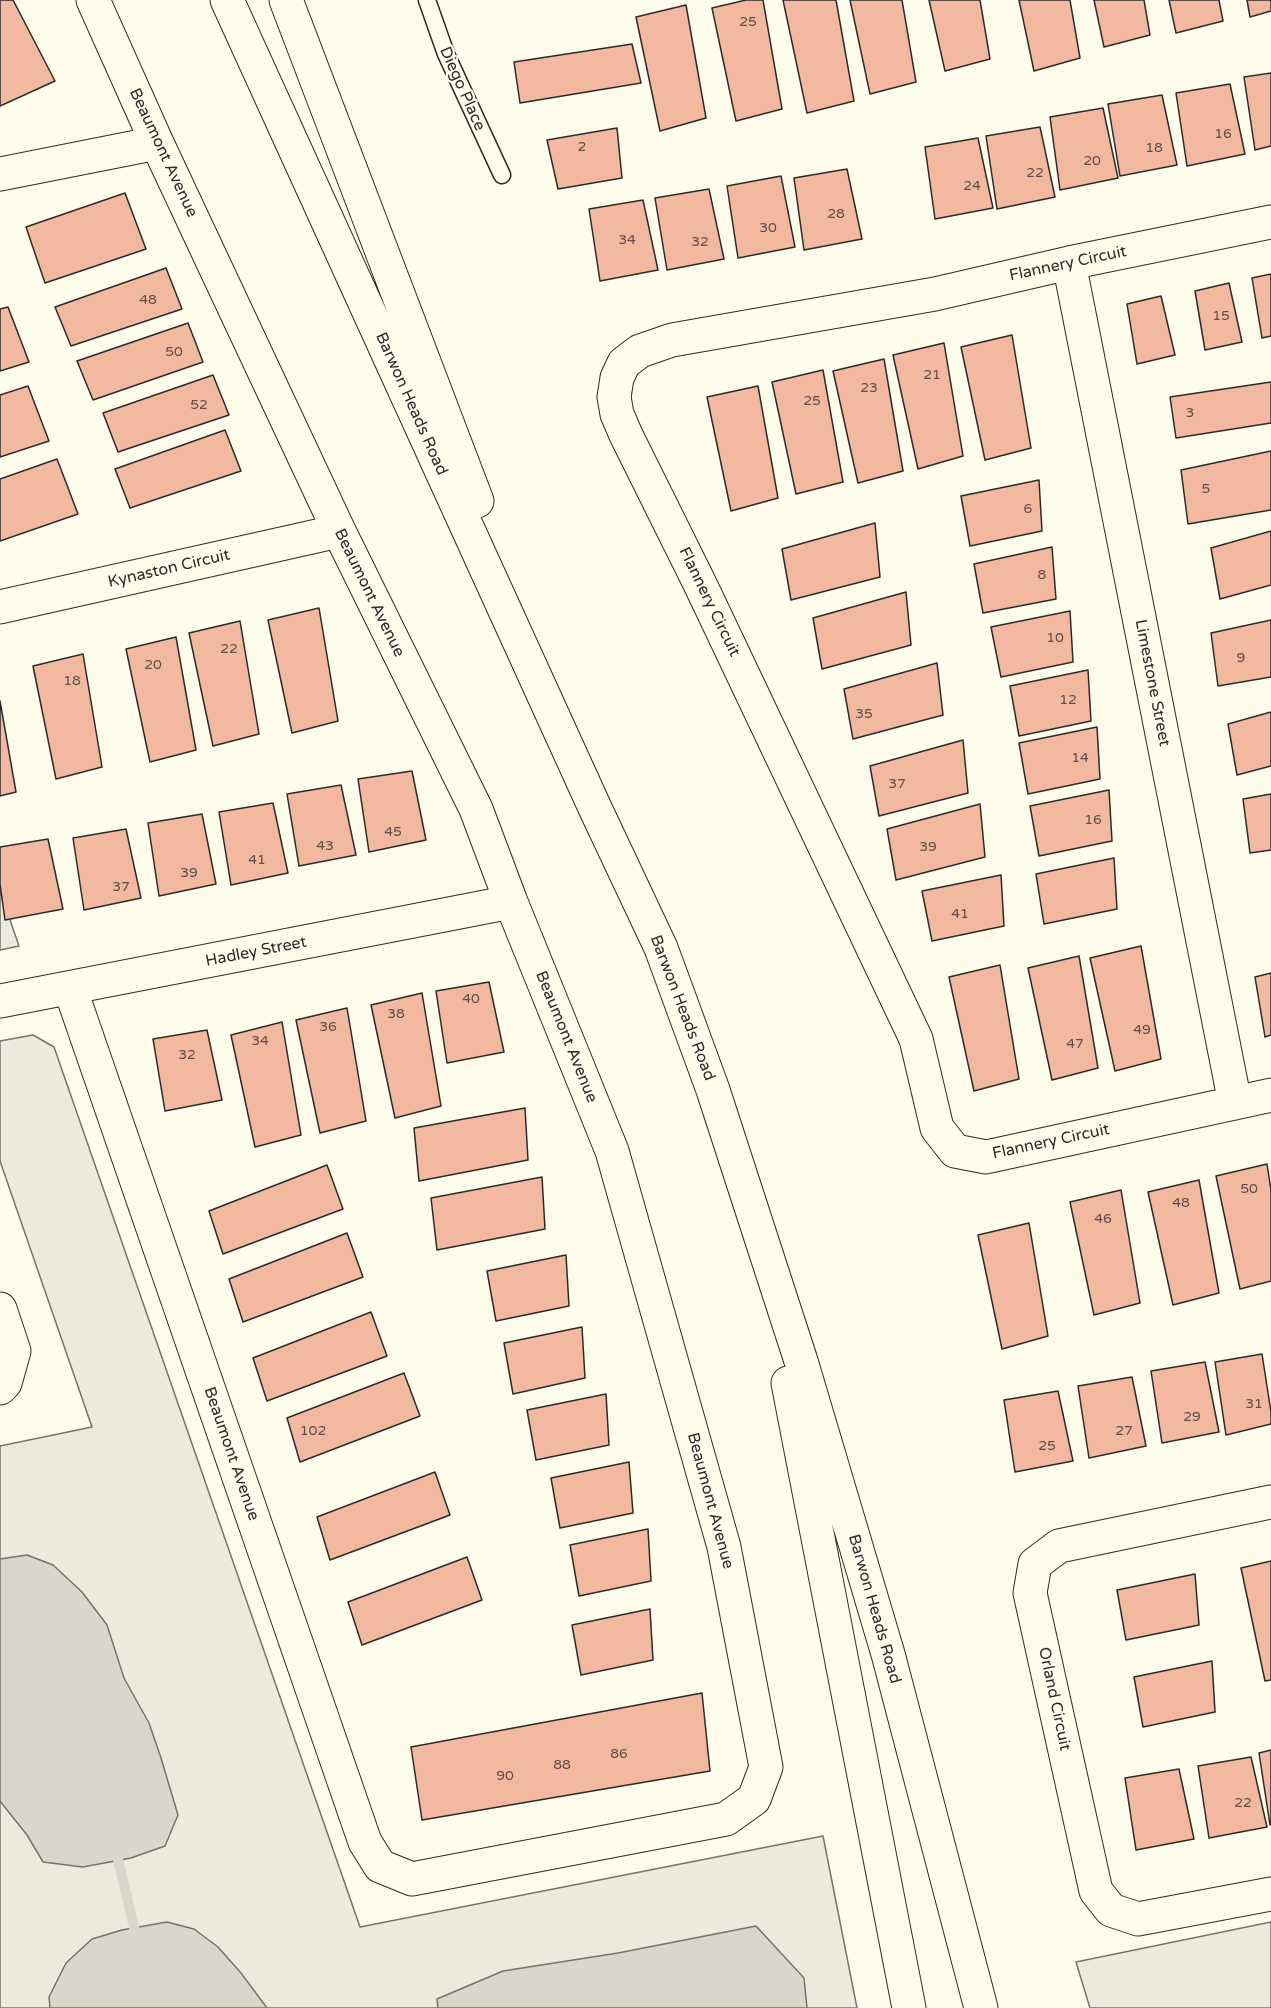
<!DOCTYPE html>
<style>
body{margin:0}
canvas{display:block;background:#fdfbea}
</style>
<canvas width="1271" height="2008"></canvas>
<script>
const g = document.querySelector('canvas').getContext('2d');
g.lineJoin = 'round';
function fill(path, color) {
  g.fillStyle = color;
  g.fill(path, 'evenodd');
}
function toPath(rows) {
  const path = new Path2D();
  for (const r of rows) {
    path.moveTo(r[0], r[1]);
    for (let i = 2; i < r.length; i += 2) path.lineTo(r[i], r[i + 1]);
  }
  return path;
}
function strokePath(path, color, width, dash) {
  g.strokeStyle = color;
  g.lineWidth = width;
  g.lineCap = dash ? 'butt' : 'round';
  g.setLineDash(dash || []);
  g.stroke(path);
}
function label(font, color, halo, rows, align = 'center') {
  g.font = font + ' "Varela Round",sans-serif';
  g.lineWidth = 4.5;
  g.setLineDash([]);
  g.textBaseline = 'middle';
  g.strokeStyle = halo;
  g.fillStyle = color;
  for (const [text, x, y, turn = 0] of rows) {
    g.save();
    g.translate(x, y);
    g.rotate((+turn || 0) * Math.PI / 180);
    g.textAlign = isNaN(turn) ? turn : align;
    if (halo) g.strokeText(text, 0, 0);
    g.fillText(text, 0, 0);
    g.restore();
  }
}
const green = toPath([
 [0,891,19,946,0,950,0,891],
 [33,1035,54,1047,360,1927,823,1836,857,2008,0,2008,0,1446,92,1427,0,1161,0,1041,33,1035],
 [1271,1922,1271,2008,1090,2008,1076,1962,1271,1922]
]);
fill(green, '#ecebdb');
strokePath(green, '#74746e', 1.5);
const water = toPath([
 [27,1555,53,1565,82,1592,107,1625,124,1678,149,1723,161,1758,178,1815,165,1846,131,1858,83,1867,43,1862,27,1835,0,1801,0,1559,27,1555],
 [167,1922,194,1929,218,1947,241,1973,267,2008,50,2008,49,1997,66,1963,92,1939,122,1930,167,1922],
 [756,1926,804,1978,807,2008,438,2008,437,1999,503,1971,618,1953,756,1926]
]);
fill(water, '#d8d7c9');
strokePath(water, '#74746e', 1.5);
strokePath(toPath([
 [115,1847,137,1940]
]), '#d8d7c9', 10);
const building = toPath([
 [0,0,13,0,55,81,0,106,0,0],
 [746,0,763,0,782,109,736,121,712,8,746,0],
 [783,0,836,0,854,101,807,113,783,0],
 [850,0,902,0,916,82,870,94,850,0],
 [929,0,980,0,990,59,945,71,929,0],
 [1019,0,1070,0,1080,58,1034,71,1019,0],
 [1094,0,1144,0,1150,35,1104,47,1094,0],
 [1169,0,1219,0,1223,21,1176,33,1169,0],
 [1247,0,1271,0,1271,11,1250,17,1247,0],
 [686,5,706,118,660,131,636,17,686,5],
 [632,44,641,83,520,103,514,62,632,44],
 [1271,73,1271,146,1255,150,1244,77,1271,73],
 [1230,84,1245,154,1187,166,1176,93,1230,84],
 [1162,95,1177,165,1120,176,1108,104,1162,95],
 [1103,108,1118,178,1060,190,1050,117,1103,108],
 [1040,127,1055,197,997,209,986,136,1040,127],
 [617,128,622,178,558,189,547,140,617,128],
 [978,138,993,208,935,219,925,147,978,138],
 [847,169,862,239,804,250,794,178,847,169],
 [781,176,795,247,738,258,727,186,781,176],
 [709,189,724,259,667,270,655,198,709,189],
 [125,193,146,249,45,283,26,227,125,193],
 [643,200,658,270,600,281,589,209,643,200],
 [166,268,182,309,71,346,55,307,166,268],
 [1271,274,1271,336,1262,338,1252,278,1271,274],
 [1229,283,1242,342,1205,350,1195,291,1229,283],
 [1161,296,1175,355,1137,364,1127,304,1161,296],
 [8,307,29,362,0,371,0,309,8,307],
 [188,323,203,362,93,400,77,361,188,323],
 [1012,335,1031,448,985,460,961,347,1012,335],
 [944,343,963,456,918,469,893,355,944,343],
 [884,359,903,471,858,483,833,371,884,359],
 [823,370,843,482,796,494,772,382,823,370],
 [213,375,229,415,118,452,103,413,213,375],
 [1271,382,1271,423,1176,438,1170,397,1271,382],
 [28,386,49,441,0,457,0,395,28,386],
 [758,386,778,498,731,511,707,397,758,386],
 [225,430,241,471,130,508,115,469,225,430],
 [1271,451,1271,510,1188,524,1181,470,1271,451],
 [57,459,78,514,0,541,0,479,57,459],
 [1039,480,1042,531,970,546,961,496,1039,480],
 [875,523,880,577,791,600,782,549,875,523],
 [1271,531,1271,585,1220,599,1211,548,1271,531],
 [1052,547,1056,599,983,613,974,564,1052,547],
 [906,592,911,645,822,669,813,618,906,592],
 [319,608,338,721,292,733,268,620,319,608],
 [1070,611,1073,662,1001,677,991,627,1070,611],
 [1271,620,1271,677,1218,686,1211,633,1271,620],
 [240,621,259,734,213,746,189,633,240,621],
 [176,637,196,750,150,762,126,649,176,637],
 [83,654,102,767,56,779,33,666,83,654],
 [937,663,943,715,853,739,844,689,937,663],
 [1088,670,1091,721,1019,736,1010,686,1088,670],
 [0,701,16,792,0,796,0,701],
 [1271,712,1271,766,1237,775,1228,724,1271,712],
 [1097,727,1100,779,1028,794,1019,743,1097,727],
 [963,740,968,793,879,816,870,766,963,740],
 [412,771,426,840,369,852,358,779,412,771],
 [341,785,356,855,299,866,287,794,341,785],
 [1109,790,1112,841,1039,856,1030,806,1109,790],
 [1271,794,1271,850,1250,853,1243,799,1271,794],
 [273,803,288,873,231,885,219,812,273,803],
 [980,804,985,857,896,880,887,829,980,804],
 [202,814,216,884,159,896,148,823,202,814],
 [126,829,141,898,84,910,73,838,126,829],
 [48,839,63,909,5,920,0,884,0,847,48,839],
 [1114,858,1117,909,1044,924,1036,874,1114,858],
 [1001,875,1004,926,932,941,922,891,1001,875],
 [1141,946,1161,1059,1115,1071,1090,958,1141,946],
 [1079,956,1098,1068,1052,1080,1028,968,1079,956],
 [1000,965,1019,1079,974,1091,949,977,1000,965],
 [1271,973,1271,1035,1265,1037,1255,977,1271,973],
 [489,982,504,1052,447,1063,436,991,489,982],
 [422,993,441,1106,395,1118,371,1005,422,993],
 [347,1008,366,1121,320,1133,296,1020,347,1008],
 [282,1022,301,1135,255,1147,231,1035,282,1022],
 [207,1030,222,1100,165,1111,153,1039,207,1030],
 [525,1108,528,1160,419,1181,414,1128,525,1108],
 [1267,1164,1271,1190,1271,1281,1240,1289,1216,1176,1267,1164],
 [327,1165,343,1209,223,1254,209,1211,327,1165],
 [542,1177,545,1229,437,1250,431,1198,542,1177],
 [1199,1180,1219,1293,1173,1305,1148,1192,1199,1180],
 [1121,1190,1140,1303,1094,1315,1070,1202,1121,1190],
 [1029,1223,1048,1336,1002,1349,978,1235,1029,1223],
 [347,1233,363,1277,243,1322,229,1279,347,1233],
 [566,1255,569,1306,496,1321,487,1271,566,1255],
 [371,1312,387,1356,267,1401,253,1358,371,1312],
 [582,1327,585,1378,513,1394,504,1343,582,1327],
 [1262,1354,1271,1412,1271,1424,1226,1435,1215,1362,1262,1354],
 [1205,1362,1219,1432,1162,1443,1151,1371,1205,1362],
 [404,1373,420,1416,300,1462,287,1418,404,1373],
 [1132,1377,1146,1446,1089,1458,1078,1386,1132,1377],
 [1058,1391,1073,1461,1015,1472,1004,1400,1058,1391],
 [606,1394,609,1445,536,1460,527,1410,606,1394],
 [629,1462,633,1513,560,1528,551,1478,629,1462],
 [435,1472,450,1515,330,1560,317,1517,435,1472],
 [648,1529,651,1581,579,1596,570,1545,648,1529],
 [467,1557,482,1600,362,1645,348,1602,467,1557],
 [1271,1561,1271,1680,1265,1681,1241,1568,1271,1561],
 [1195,1574,1199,1625,1126,1640,1117,1590,1195,1574],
 [650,1609,653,1660,581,1675,572,1625,650,1609],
 [1212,1661,1215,1712,1143,1727,1134,1677,1212,1661],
 [702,1693,710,1771,422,1820,411,1747,702,1693],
 [1271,1750,1271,1824,1270,1825,1259,1753,1271,1750],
 [1251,1757,1267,1827,1209,1838,1198,1766,1251,1757],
 [1179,1769,1194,1839,1136,1850,1125,1778,1179,1769]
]);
fill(building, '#f2b8a0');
strokePath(building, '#2b2b2b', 1.5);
const lane = toPath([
 [427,0,446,54,502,175]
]);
const street = toPath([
 [0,174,157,143],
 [1271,222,1069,263,935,294,672,340,640,351,624,363,617,378,614,397,617,414,626,435,701,586,916,1039,937,1128,955,1151,986,1157,1271,1095],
 [1069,263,1235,1103],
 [0,607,339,531],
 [70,988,365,1842,380,1866,412,1879,726,1819,754,1799,766,1767,724,1547,612,1151,511,902,476,809,339,531,157,143,93,0],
 [0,1001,511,902],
 [0,1309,14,1351,5,1383,0,1388],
 [1271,1502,1059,1546,1035,1564,1030,1593,1096,1891,1111,1910,1138,1919,1271,1894]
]);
const secondary = toPath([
 [227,0,595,808,661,948,713,1090,801,1361,888,1654,981,2008],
 [286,0,477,501],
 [788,1383,909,2008]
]);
strokePath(lane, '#2b2b2b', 19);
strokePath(street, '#2b2b2b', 35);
strokePath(secondary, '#2b2b2b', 35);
strokePath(lane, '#fdfbea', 16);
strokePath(street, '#fdfbea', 33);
strokePath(secondary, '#fdfbea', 33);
label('14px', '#5d4e48', null, [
 ["25",748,22],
 ["16",1223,134],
 ["2",582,147],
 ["18",1154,148],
 ["20",1092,161],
 ["22",1035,173],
 ["24",972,186],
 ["28",836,214],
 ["30",768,228],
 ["34",627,240],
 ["32",700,242],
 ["48",148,300],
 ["15",1221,316],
 ["50",174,352],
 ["21",932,375],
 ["23",869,388],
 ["25",812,401],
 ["52",199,405],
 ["3",1190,413],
 ["5",1206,489],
 ["6",1028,509],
 ["8",1042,575],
 ["10",1055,638],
 ["22",229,649],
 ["9",1241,658],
 ["20",153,665],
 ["18",72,681],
 ["12",1068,700],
 ["35",864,714],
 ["14",1080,758],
 ["37",897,784],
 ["16",1093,820],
 ["45",393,832],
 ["43",325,846],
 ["39",928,847],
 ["41",257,860],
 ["39",189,873],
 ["37",121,887],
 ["41",960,914],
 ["40",471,999],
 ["38",396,1014],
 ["36",328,1027],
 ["49",1142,1030],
 ["34",260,1041],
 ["47",1075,1044],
 ["32",187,1055],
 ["50",1249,1189],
 ["48",1181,1203],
 ["46",1103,1219],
 ["31",1254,1404],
 ["29",1192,1417],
 ["102",313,1431],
 ["27",1124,1431],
 ["25",1047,1446],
 ["86",619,1754],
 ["88",562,1765],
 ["90",505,1776],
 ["22",1243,1803]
]);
label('16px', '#2b2b2b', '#fdfbea', [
 ["Diego Place",462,89,66],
 ["Beaumont Avenue",163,153,65],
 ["Flannery Circuit",1068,264,-12],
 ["Barwon Heads Road",411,404,66],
 ["Kynaston Circuit",169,569,-13],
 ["Beaumont Avenue",369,593,64],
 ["Flannery Circuit",709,602,64],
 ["Limestone Street",1152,683,79],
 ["Hadley Street",256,952,-11],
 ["Barwon Heads Road",682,1008,69],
 ["Beaumont Avenue",566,1037,68],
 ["Flannery Circuit",1051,1142,-12],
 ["Beaumont Avenue",231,1454,71],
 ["Beaumont Avenue",710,1501,75],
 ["Barwon Heads Road",874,1609,74],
 ["Orland Circuit",1054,1699,78]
]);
</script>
